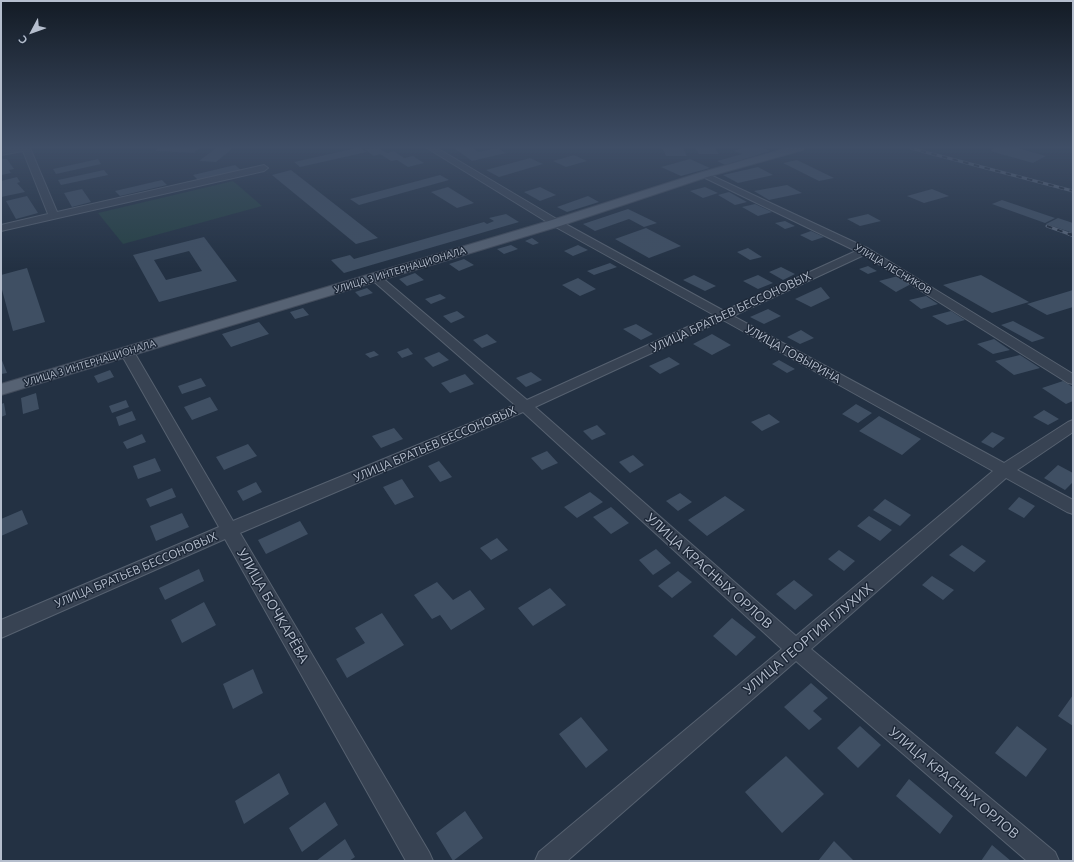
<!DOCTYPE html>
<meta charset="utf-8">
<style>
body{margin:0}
#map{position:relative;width:1074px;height:862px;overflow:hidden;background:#233143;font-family:Ubuntu,sans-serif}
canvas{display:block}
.frame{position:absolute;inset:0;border:2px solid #b5becd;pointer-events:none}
.north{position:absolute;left:12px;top:12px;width:40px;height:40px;-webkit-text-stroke:3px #1d2838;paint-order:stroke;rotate:229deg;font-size:11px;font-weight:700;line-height:16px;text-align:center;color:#b5becd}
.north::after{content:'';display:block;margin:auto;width:14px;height:18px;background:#b5becd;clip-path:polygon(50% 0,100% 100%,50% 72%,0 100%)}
</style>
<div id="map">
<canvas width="1074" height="862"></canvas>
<div class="frame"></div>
<div class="north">С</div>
</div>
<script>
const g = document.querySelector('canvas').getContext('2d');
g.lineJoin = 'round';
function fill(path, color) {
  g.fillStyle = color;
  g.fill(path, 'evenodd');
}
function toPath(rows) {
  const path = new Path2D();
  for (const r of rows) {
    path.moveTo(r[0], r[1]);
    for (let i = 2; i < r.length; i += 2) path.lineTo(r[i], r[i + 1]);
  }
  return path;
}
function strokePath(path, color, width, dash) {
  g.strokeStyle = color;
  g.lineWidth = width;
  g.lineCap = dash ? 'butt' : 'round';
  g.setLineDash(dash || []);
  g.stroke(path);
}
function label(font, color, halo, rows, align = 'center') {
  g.font = font + ' Ubuntu,sans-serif';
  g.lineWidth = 3;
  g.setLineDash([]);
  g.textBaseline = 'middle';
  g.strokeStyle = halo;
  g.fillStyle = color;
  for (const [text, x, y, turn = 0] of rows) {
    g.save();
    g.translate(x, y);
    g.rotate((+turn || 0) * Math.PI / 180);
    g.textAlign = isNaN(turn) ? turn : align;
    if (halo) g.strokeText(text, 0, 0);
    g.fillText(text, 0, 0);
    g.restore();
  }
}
fill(toPath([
 [233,181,262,206,123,244,98,213]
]), '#264144');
fill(toPath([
 [159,148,200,148,194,153,155,151],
 [216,148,233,148,216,162,199,161],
 [356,148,361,148,367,152,300,167,294,162],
 [379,148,387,153,394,151,404,158,413,156,424,163,408,167,397,160,391,161,380,154,374,156,364,149],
 [454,148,473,148,478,152,498,148,506,153,472,161],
 [662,148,683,148,687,156,666,156],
 [695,148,715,148,719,154,699,154],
 [743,148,763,148,771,151,725,165,717,161,742,154,733,151],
 [995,148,1018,148,1046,156,1033,163,990,151],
 [574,155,587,161,566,167,553,161],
 [1,157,3,159,7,159,14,169,9,170,11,173,1,175],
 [530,158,543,164,499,177,486,170],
 [98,159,101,164,56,174,53,169],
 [690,159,710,168,681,176,661,167],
 [797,160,834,178,819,181,783,163],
 [235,165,241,170,198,180,193,175],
 [758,167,773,175,738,183,723,175],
 [104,170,108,175,61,185,58,180],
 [291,170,378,238,356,244,272,175],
 [440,175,449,180,359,205,350,199],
 [17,177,20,182,17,183,25,192,1,197,1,181],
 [162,180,167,185,120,196,115,191],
 [787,185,802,193,769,200,754,191],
 [448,187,474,203,457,208,431,192],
 [540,187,556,195,540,201,524,192],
 [705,187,718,193,703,198,690,191],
 [82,189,91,202,72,207,64,193],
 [932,189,949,196,924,203,907,196],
 [729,192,747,202,735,205,718,195],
 [27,196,38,213,16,219,6,201],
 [588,196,599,202,567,212,557,207],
 [1002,200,1055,218,1045,223,992,204],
 [755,204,772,212,758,216,742,207],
 [628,209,657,223,644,227,629,219,595,231,583,224],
 [506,214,519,222,344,273,331,260,350,255,354,259,484,222,487,224,494,221,489,218],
 [868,214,881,221,860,226,847,219],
 [1058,218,1073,223,1073,233,1046,224],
 [785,221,795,226,785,229,775,223],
 [646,228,681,246,649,258,615,239],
 [811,231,824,237,812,241,800,235],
 [204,237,237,281,159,302,133,255],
 [189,251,202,271,166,280,154,260],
 [532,238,539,243,533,245,525,241],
 [511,245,518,249,504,254,497,249],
 [578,245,588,250,573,256,564,251],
 [748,248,762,257,750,260,737,252],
 [464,259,474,265,459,271,449,264],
 [610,263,617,267,594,275,587,271],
 [868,266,877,271,868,274,859,269],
 [781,267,795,274,783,280,769,272],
 [27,268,45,322,13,331,1,286,1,275],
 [415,273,424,280,407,286,399,279],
 [694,275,716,286,705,291,683,280],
 [758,275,773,283,758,289,743,281],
 [981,275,1029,302,992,313,943,285],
 [898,276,911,284,896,292,879,281],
 [578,278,596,289,580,296,562,285],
 [821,287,830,298,811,307,795,299],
 [367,288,373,293,360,297,355,292],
 [1073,290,1073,307,1047,315,1027,304],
 [440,294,446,298,431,304,425,299],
 [926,296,938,304,921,309,909,300],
 [303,308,309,315,295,319,290,312],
 [768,309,781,316,764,324,750,317],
 [457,311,465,317,451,323,443,316],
 [951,311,965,320,947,325,932,316],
 [1013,321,1045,338,1032,342,1001,325],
 [259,322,269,334,231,347,222,334],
 [636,324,653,334,641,340,623,329],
 [801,330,814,338,800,344,787,337],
 [487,334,497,342,482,348,473,340],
 [712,334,731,345,712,355,693,344],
 [994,339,1010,350,993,354,977,344],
 [408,348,413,354,402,358,397,352],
 [374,351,379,355,370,358,365,354],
 [439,352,449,360,433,367,424,358],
 [1020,355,1040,368,1014,375,995,361],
 [669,357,680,364,660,374,649,366],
 [1,358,7,373,1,374],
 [779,360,795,369,787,373,772,364],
 [110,370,114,377,98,383,94,376],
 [531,372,542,380,526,387,516,378],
 [465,374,474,384,450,393,441,383],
 [201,378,206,386,182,394,178,386],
 [1063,381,1073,387,1073,401,1066,404,1042,388],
 [36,393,39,409,23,414,21,398],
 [210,397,218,410,192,420,184,407],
 [126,400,129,407,112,413,109,406],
 [4,403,6,415,1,417,1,404],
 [856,404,872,413,858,423,842,414],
 [1044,410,1059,419,1048,425,1033,417],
 [132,411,136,420,119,426,116,417],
 [769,414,780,422,762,431,751,422],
 [879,416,921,439,902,455,859,431],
 [597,425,606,434,592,440,583,431],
 [394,428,403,439,381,448,372,436],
 [992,432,1005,438,993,448,981,442],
 [142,434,146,442,127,449,123,442],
 [248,444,257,456,224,470,216,457],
 [547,451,558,463,542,470,531,458],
 [633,455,644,465,630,473,619,462],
 [155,458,161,471,138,479,133,466],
 [439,461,452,477,440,482,428,466],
 [1058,465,1073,473,1073,482,1065,490,1044,478],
 [402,479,414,497,395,505,383,487],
 [256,482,262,492,243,501,237,491],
 [172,488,176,497,150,507,146,499],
 [590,492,603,502,577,518,564,507],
 [680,493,692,502,678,511,666,501],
 [725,496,745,510,707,536,688,520],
 [1019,497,1035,506,1024,518,1008,509],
 [885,499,911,515,900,526,873,510],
 [611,507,629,523,611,534,593,517],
 [22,510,28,524,1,536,1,519],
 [182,513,189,527,156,541,150,526],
 [869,516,892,530,880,541,857,526],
 [300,521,308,534,266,554,258,540],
 [497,538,508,550,491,560,480,548],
 [962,545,986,561,974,572,949,555],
 [656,549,671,563,653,575,639,560],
 [839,550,855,561,844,571,828,559],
 [199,569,204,581,165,600,159,588],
 [678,571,692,582,672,598,658,586],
 [932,576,954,590,943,600,922,585],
 [794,580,813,595,795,610,776,594],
 [437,582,453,600,470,590,485,609,451,630,440,615,432,619,414,595],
 [550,588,566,605,533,626,518,608],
 [204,602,216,625,182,643,171,620],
 [382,613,404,645,347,678,336,659,365,643,355,628],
 [732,618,756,637,736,656,713,636],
 [253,669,263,693,233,709,223,684],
 [811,683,828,698,813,711,822,719,809,730,784,707],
 [1073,695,1073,726,1058,716],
 [581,717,608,750,586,768,559,734],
 [860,726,881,745,858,768,837,748],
 [1017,726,1047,749,1026,777,995,753],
 [786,756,824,794,782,833,745,792],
 [279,773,289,794,244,824,235,801],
 [909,779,953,816,940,834,896,796],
 [325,802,338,825,302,852,289,828],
 [465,811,483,838,453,861,436,833],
 [345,839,355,857,349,861,316,861],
 [834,841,854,861,818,861],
 [992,845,1011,861,981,861]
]), '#3f4f63');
const minor = toPath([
 [12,148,30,148,57,212,264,165,268,168,264,171,1,231,1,225,48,214,23,151,1,155,1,151,12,148],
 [427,148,437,148,560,221,724,311,856,251,699,175,703,172,706,173,869,249,1073,374,1073,384,1068,383,864,255,733,316,1004,463,1068,422,1073,420,1073,432,1017,470,1073,500,1073,514,1067,512,1006,478,811,649,1055,852,1059,861,1027,861,796,661,567,861,535,861,539,852,782,649,523,412,240,533,429,852,433,861,406,861,225,539,1,638,1,620,219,527,120,352,122,349,127,348,132,349,134,352,233,521,515,405,371,279,369,277,371,275,379,275,527,400,714,315,552,225,427,148],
 [723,320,993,471,796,636,535,407,723,320]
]);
const major = toPath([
 [787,148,804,148,803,150,707,177,560,226,1,395,1,384,552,220,699,173,787,148]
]);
strokePath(minor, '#566170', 2);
strokePath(major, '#424c5c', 2);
fill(minor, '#384353');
fill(major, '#566273');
const railFar1 = toPath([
 [910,148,1073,191],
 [1047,226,1072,235]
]);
const rail = toPath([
 [1069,234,1073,235]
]);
strokePath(railFar1, '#5a677a', 3);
strokePath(rail, '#5a677a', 3.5);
strokePath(railFar1, '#1d2838', 2, [5.5]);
strokePath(rail, '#1d2838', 2.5, [7]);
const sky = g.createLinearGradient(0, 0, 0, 269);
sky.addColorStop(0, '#131b25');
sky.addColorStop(0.55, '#3f4e66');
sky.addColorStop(1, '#3f4e6600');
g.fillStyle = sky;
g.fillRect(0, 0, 1074, 269);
label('10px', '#b5becd', '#1d2838', [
 ["УЛИЦА ЛЕСНИКОВ",893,269,31],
 ["УЛИЦА 3 ИНТЕРНАЦИОНАЛА",400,270,-17],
 ["УЛИЦА 3 ИНТЕРНАЦИОНАЛА",90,363,-17]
]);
label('12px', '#b5becd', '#1d2838', [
 ["УЛИЦА БРАТЬЕВ БЕССОНОВЫХ",731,312,-25],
 ["УЛИЦА ГОВЫРИНА",793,354,29],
 ["УЛИЦА БРАТЬЕВ БЕССОНОВЫХ",435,444,-23],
 ["УЛИЦА БРАТЬЕВ БЕССОНОВЫХ",136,570,-23]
]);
label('14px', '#b5becd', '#1d2838', [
 ["УЛИЦА КРАСНЫХ ОРЛОВ",709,571,42],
 ["УЛИЦА БОЧКАРЁВА",273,606,60],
 ["УЛИЦА ГЕОРГИЯ ГЛУХИХ",808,639,-40],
 ["УЛИЦА КРАСНЫХ ОРЛОВ",954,783,40]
]);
</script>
